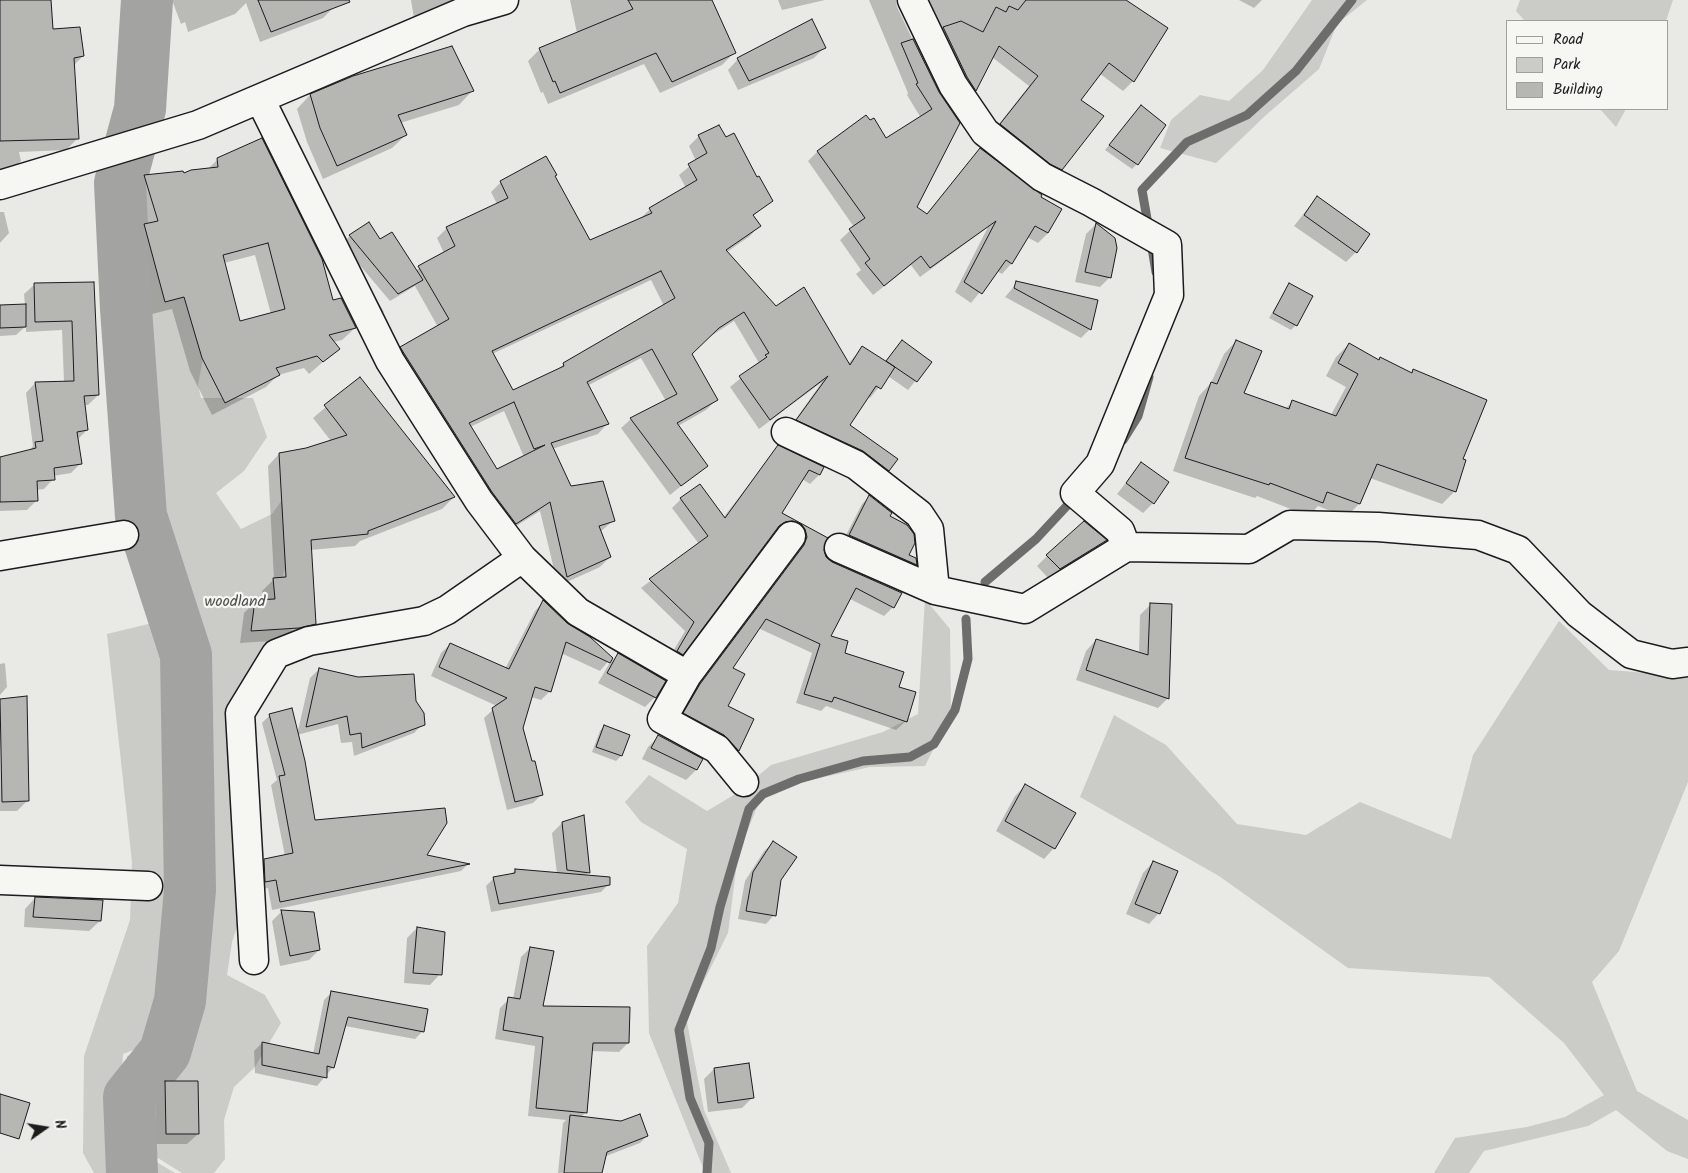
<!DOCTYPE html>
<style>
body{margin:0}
#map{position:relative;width:1688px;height:1173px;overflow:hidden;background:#e9e9e5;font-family:Kalam,sans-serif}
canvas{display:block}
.legend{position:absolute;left:1506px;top:20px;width:162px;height:90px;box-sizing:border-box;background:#f6f6f2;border:1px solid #9f9f9c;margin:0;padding:6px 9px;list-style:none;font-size:15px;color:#1c1c1c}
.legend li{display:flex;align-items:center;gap:10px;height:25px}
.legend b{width:25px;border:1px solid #9f9f9c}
.north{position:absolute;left:20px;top:1103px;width:50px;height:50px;-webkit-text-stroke:4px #f6f6f2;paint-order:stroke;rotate:77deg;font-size:14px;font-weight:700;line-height:20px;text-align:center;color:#1c1c1c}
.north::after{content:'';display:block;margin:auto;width:18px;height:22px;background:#1c1c1c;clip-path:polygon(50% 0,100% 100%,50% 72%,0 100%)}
</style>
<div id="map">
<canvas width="1688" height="1173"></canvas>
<ul class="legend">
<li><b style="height:6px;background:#f6f6f2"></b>Road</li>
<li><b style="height:14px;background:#cbcbc7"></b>Park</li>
<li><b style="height:14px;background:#b6b6b3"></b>Building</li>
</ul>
<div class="north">N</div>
</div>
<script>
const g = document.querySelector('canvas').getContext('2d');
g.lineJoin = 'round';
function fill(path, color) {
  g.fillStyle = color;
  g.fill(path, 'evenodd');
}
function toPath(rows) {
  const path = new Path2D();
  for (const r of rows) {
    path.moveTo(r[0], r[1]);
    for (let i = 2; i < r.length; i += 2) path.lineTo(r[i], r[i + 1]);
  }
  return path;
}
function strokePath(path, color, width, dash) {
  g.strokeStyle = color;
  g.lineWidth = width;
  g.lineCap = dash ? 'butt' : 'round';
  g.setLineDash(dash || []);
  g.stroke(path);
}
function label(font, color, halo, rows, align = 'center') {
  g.font = font + ' Kalam,sans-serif';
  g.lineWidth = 4.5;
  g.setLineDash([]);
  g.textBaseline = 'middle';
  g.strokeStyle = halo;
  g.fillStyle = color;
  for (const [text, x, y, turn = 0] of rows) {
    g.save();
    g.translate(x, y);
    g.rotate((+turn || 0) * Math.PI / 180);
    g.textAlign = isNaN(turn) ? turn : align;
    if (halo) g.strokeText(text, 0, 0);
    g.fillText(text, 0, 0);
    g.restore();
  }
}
fill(toPath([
 [1312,0,1367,0,1337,24,1319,69,1265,116,1216,163,1160,148,1171,120,1200,95,1229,101,1263,70],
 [1520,0,1673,0,1666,21,1525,21,1516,11],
 [1600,109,1626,109,1616,127],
 [166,227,203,359,198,385,201,398,253,398,267,437,244,471,216,493,241,529,272,514,301,473,329,531,291,552,283,575,306,603,289,628,304,639,241,707,244,906,232,942,227,975,265,995,281,1023,255,1067,234,1087,224,1120,225,1159,214,1173,182,1173,124,1137,127,1056,191,1034,182,943,205,931,202,909,195,901,189,648,159,518,151,461,142,446,144,345,130,307,128,250],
 [925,599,950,629,951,714,925,766,870,767,764,790,738,854,728,933,686,1017,704,1110,731,1173,705,1173,649,1033,647,946,678,903,687,849,641,822,625,802,649,775,707,811,737,793,771,765,883,732,918,714],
 [169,619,181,660,187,711,163,791,189,872,167,902,184,1030,123,1054,118,1139,175,1173,94,1173,83,1153,84,1056,130,920,132,862,107,634],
 [1559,621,1609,670,1688,676,1688,782,1619,951,1592,982,1637,1091,1688,1120,1688,1159,1667,1151,1616,1110,1588,1126,1484,1151,1469,1173,1434,1173,1455,1138,1527,1127,1565,1117,1604,1095,1564,1043,1489,977,1348,968,1219,876,1080,797,1114,715,1166,745,1237,824,1306,835,1360,802,1451,839,1473,755]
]), '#cbcbc7');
fill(toPath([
 [0,0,49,0,52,31,83,56,73,66,78,138,66,150,19,152,21,161,9,173,0,175],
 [172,0,331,0,334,7,323,18,260,42,246,3,235,14,188,32,185,22,181,24],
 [411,0,455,0,448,7,414,18],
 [570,0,711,0,734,53,722,65,660,93,644,64,548,104,543,92,541,93,528,61,540,49,577,33],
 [778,0,825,0,782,10],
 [869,0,896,0,897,7,938,93,915,208,926,215,980,150,1048,233,1038,243,1027,237,1011,264,1002,274,997,271,971,303,955,292,988,227,920,277,911,265,873,295,856,274,861,270,840,240,854,227,808,161,818,151,886,140,921,118,907,95,908,93],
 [913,0,1124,0,1133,81,1123,91,1099,73,1079,100,1061,169,1051,179,991,134,1029,86,992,57,975,90,965,100],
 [1239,0,1262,0,1254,8],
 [824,48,814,58,738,90,728,70,738,59],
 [360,75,472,91,459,105,400,123,406,135,392,148,323,179,307,142,297,109,310,95],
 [1136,112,1137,164,1132,169,1105,150],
 [699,136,756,179,772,200,753,216,759,226,750,236,727,252,776,308,848,364,862,348,885,362,902,342,930,363,908,390,888,376,870,398,867,396,849,425,888,470,878,480,788,430,822,382,759,429,730,387,759,363,734,321,708,338,690,355,716,400,706,410,678,426,707,465,670,495,621,428,631,419,666,401,641,358,587,386,607,424,598,434,552,449,570,488,614,520,600,532,610,557,600,567,558,586,540,511,505,533,391,357,401,348,438,327,415,286,390,301,342,244,350,236,380,241,415,271,444,253,437,238,447,228,497,204,491,192,501,182,553,177,590,242,640,219,650,209,686,188,679,175,696,161,689,146],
 [651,280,664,306,564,364,557,370,512,391,492,354],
 [504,411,524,457,496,470,470,427],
 [218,159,355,328,342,340,333,342,338,349,309,374,304,368,278,375,266,387,212,415,190,371,172,309,152,314,133,238,144,227,133,188,145,176,183,175,207,170],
 [255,255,271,314,239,323,224,263],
 [1317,197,1356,252,1346,262,1294,226],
 [0,212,4,212,9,233,0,243],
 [1096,224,1110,277,1100,287,1075,282,1086,234],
 [92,283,98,395,88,405,84,405,87,430,77,440,81,463,71,473,53,476,53,479,44,489,36,490,37,500,27,510,0,511,0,458,29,451,33,446,26,393,35,383,64,382,62,330,26,332,26,326,16,335,0,336,0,305,25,305,24,294,34,285],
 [1017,283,1090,329,1081,338,1005,297],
 [1289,285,1296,325,1291,330,1269,318],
 [372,292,384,312,373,323,363,301],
 [1236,341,1242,394,1285,409,1292,402,1331,415,1346,387,1326,376,1336,357,1349,344,1378,361,1410,374,1414,371,1462,460,1465,461,1454,492,1442,504,1370,478,1359,504,1346,517,1318,506,1309,516,1257,496,1255,498,1173,471,1199,396,1211,383,1224,354],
 [360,378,454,497,442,509,360,541,355,546,310,550,315,623,303,635,286,640,240,643,244,613,256,601,263,601,262,591,274,579,268,466,279,454,307,449,331,441,313,418],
 [778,447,819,475,810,484,802,479,780,514,826,539,822,550,825,558,893,607,884,616,850,599,830,636,843,654,898,687,906,721,896,730,826,706,821,711,796,703,812,653,758,628,732,669,726,707,753,720,738,751,729,760,675,722,691,694,795,556,798,548,784,529,775,530,673,663,668,660,685,631,641,588,699,544,672,508,681,499,723,518],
 [1141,464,1153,503,1143,513,1117,494],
 [869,497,889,517,908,556,916,564,908,572,842,543,862,504],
 [1105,540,1095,550,1049,579,1037,566,1047,556],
 [543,602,567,624,611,658,600,671,561,653,550,691,541,700,531,697,522,728,542,794,533,803,507,810,484,718,497,706,431,676,441,653,450,644,505,669,535,611],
 [1150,605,1168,698,1158,708,1076,680,1086,651,1096,640,1139,653,1140,615],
 [618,655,655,697,645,707,598,683,609,664],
 [5,663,7,687,0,695,0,664],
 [319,669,415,702,423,724,414,733,354,756,352,742,341,743,338,724,297,735,310,678],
 [1,700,28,800,17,811,0,811],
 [270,715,314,822,425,856,468,864,461,871,272,910,268,888,257,890,256,868,265,860,285,856,271,785,277,780,262,723],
 [604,726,629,736,621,756,616,761,592,752,600,731],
 [659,736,701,760,696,770,686,780,642,759,648,747],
 [1025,786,1054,848,1044,859,996,831,1015,796],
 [562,823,589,872,585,876,609,884,601,892,491,912,486,886,494,878,510,875,515,870,557,874,552,833],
 [773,843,780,880,774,915,766,924,738,919,745,881,764,851],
 [1153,862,1159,913,1149,924,1126,914,1143,873],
 [35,898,100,921,89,931,24,927,25,909],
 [282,911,319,950,309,960,280,966,272,921],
 [417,928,440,974,430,985,404,983,407,938],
 [530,948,542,1007,628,1043,619,1052,591,1051,586,1112,581,1117,647,1136,640,1143,562,1173,558,1173,563,1123,566,1120,528,1116,535,1046,495,1039,500,1008,509,999,513,999,521,957],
 [332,992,423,1031,415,1039,345,1026,333,1067,317,1086,255,1073,254,1051,262,1043,313,1054,324,1000],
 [714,1069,752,1098,742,1108,708,1112,704,1079],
 [166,1082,198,1134,187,1144,156,1144,155,1092]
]), '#0003');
strokePath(toPath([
 [1149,230,1142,190,1187,142,1247,115,1296,71,1352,0],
 [1151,242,1156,272],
 [1123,440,1138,416,1149,377],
 [985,582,1036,539,1076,496],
 [707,1173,709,1143,690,1098,679,1030,711,948,720,907,749,809,763,794,799,779,863,761,910,757,934,744,955,710,968,659,966,619]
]), '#6d6d6c', 9);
strokePath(toPath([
 [132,1173,129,1097,165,1052,180,1001,190,890,186,655,141,516,126,309,120,183,140,109,147,0]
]), '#a3a3a1', 52);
const building = toPath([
 [0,0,51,0,53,29,80,27,84,56,74,58,79,139,0,141,0,0],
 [258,0,349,0,350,2,271,32,258,0],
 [628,0,712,0,736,53,672,82,656,53,560,93,555,81,553,82,539,48,633,9,628,0],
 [1026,0,1126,0,1168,28,1134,82,1109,63,1081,100,1104,116,1062,170,1050,164,1000,124,1038,76,999,46,976,91,967,77,943,27,961,21,983,32,996,7,1006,12,1009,6,1018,10,1026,0],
 [812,19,826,48,749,81,737,58,812,19],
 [913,39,939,92,960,123,917,207,927,214,980,148,1042,195,1041,197,1062,209,1048,233,1035,226,1012,264,1006,260,982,294,964,282,996,221,930,268,921,256,884,286,865,263,870,259,849,229,865,218,817,151,866,115,870,120,874,118,886,138,932,109,916,84,918,83,901,43,913,39],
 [452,46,474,91,398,115,407,135,337,166,320,128,310,94,353,76,452,46],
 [1141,105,1166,125,1138,165,1109,145,1141,105],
 [719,125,726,137,734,133,757,177,759,176,773,201,753,215,761,226,726,250,776,306,804,287,850,365,862,346,895,367,881,389,876,386,850,425,898,459,889,471,863,451,796,420,828,376,770,420,739,376,767,357,765,355,769,353,744,312,719,328,692,354,718,400,677,423,708,466,681,486,630,418,677,394,652,349,587,382,609,424,551,443,571,486,603,481,615,521,599,526,611,557,567,577,550,502,516,524,492,492,400,347,449,319,418,266,455,246,446,227,508,198,500,181,546,156,557,175,555,176,590,240,652,213,649,208,697,180,688,164,707,153,698,135,719,125],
 [661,271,675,298,563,363,564,366,513,390,492,351,661,271],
 [514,402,534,449,545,445,497,469,469,423,514,402],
 [262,138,322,259,333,300,341,298,356,328,329,335,340,349,323,362,317,356,276,368,280,375,225,403,202,358,184,297,165,302,144,224,158,221,144,175,183,171,184,173,191,170,218,167,217,158,262,138],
 [268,243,285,309,240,321,223,255,268,243],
 [1317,196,1370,234,1357,253,1304,215,1317,196],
 [369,222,380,239,392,232,423,280,398,294,349,235,369,222],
 [1096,223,1115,238,1117,248,1111,278,1085,272,1096,223],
 [1016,281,1098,300,1091,330,1014,288,1016,281],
 [94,282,99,395,84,396,88,430,77,432,82,464,54,468,55,480,37,481,38,501,0,502,0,457,36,448,35,442,43,441,35,382,74,381,72,321,35,322,34,283,94,282],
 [1289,283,1313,296,1297,326,1273,313,1289,283],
 [26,304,26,327,0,328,0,305,26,304],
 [902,340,932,362,917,382,886,361,902,340],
 [1236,340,1262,351,1244,393,1289,409,1292,400,1336,416,1358,374,1338,363,1349,343,1379,360,1380,357,1412,373,1413,369,1487,400,1463,459,1466,460,1456,492,1377,464,1360,504,1327,492,1323,503,1270,483,1269,485,1185,458,1211,382,1217,384,1236,340],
 [360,377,455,497,368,531,368,534,311,540,316,624,299,628,251,631,255,600,275,599,273,578,286,577,279,453,306,448,347,435,324,405,360,377],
 [778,445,824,467,820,475,809,470,782,513,828,538,824,550,826,557,832,562,902,593,894,608,856,588,831,636,848,641,845,653,904,672,899,687,916,692,907,722,834,697,832,702,804,694,820,644,766,619,733,668,745,674,728,706,754,719,739,751,724,735,683,713,700,684,804,545,807,537,805,529,801,524,793,521,785,522,779,526,683,655,677,651,694,622,649,579,708,536,680,498,700,484,725,518,778,445],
 [1141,462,1169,482,1154,504,1126,483,1141,462],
 [869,495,892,513,890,516,907,525,914,534,915,543,909,555,916,558,917,565,849,535,869,495],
 [1084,521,1107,540,1060,569,1046,555,1084,521],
 [543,600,567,623,590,637,613,658,610,663,566,642,551,692,535,687,523,728,532,761,535,761,543,795,515,802,492,708,507,698,439,667,450,643,509,669,543,600],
 [1150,603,1172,604,1169,699,1086,670,1096,639,1148,655,1150,603],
 [618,653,666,681,656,698,607,673,618,653],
 [319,668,358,677,414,674,416,701,424,713,425,725,362,748,361,733,350,735,347,716,306,727,319,668],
 [27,696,29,801,2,802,0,699,27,696],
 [292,708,305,761,315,820,445,808,447,823,427,855,470,864,280,902,276,880,265,882,264,859,293,853,279,776,285,775,269,714,292,708],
 [604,725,630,735,622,756,596,747,604,725],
 [658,735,703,759,697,770,651,748,658,735],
 [1025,784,1076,813,1055,849,1005,821,1025,784],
 [584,815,590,873,567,870,562,822,584,815],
 [773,841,797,857,781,880,776,916,746,911,753,872,773,841],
 [1153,861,1178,871,1160,914,1135,904,1153,861],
 [515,869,610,877,610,885,499,904,493,877,515,873,515,869],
 [35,897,103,900,101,921,33,917,35,897],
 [281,910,314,912,320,950,290,956,281,910],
 [417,927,445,932,442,975,413,973,417,927],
 [530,947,554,951,543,1006,630,1007,629,1043,593,1043,587,1113,536,1108,543,1037,503,1030,508,997,520,999,530,947],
 [331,991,428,1009,424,1032,348,1017,334,1068,327,1066,327,1078,262,1065,262,1042,319,1054,331,991],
 [749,1063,754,1098,718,1103,714,1068,749,1063],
 [165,1081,198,1081,199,1134,166,1134,165,1081],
 [0,1094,30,1103,19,1139,0,1133,0,1094],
 [640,1114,648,1136,607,1152,602,1173,564,1173,570,1115,621,1121,640,1114]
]);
fill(building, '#b6b6b3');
strokePath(building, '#1c1c1c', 1);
const street = toPath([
 [912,0,953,85,985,132,1042,177,1091,202,1167,245,1169,295,1100,464,1075,493,1120,531,1126,547],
 [260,99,390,361,479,501,522,558,578,612,687,675],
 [0,185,198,125,463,12,504,0],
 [786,432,856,465,919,514,929,529,935,590],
 [839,548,935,590,1025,609,1126,547,1249,549,1290,525,1378,527,1478,535,1518,550,1579,614,1631,654,1672,664,1688,662],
 [0,556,124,535],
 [744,782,717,749,662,719,687,675,791,536],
 [0,880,148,886],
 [254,960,240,713,276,654,309,641,424,621,447,610,522,558]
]);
strokePath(street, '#1c1c1c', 31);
strokePath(street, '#f6f6f2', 28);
label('16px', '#51514f', '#f6f6f2', [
 ["woodland",235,603]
]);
</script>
